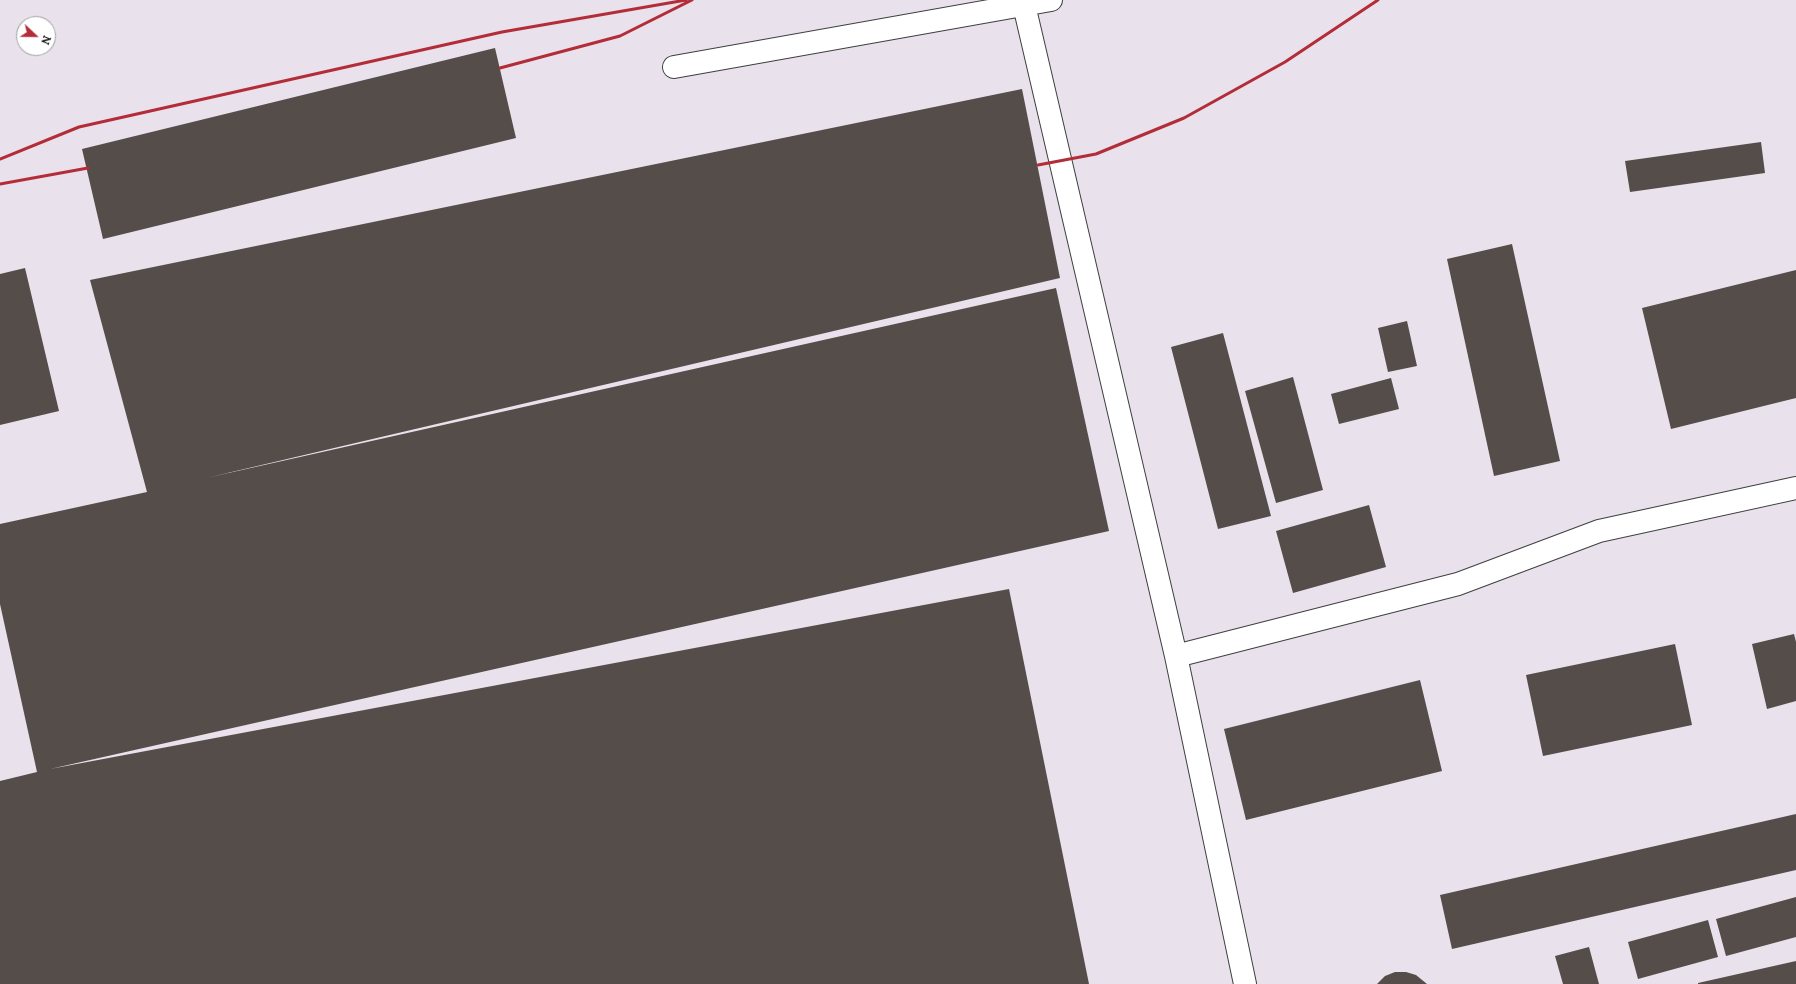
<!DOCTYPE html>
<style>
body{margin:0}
#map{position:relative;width:1796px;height:984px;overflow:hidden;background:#fefaed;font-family:Lora,serif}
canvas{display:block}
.north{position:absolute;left:16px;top:16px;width:40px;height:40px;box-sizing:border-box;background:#fff;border:1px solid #9e9e9e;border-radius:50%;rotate:112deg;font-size:11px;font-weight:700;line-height:16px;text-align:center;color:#0c0c0c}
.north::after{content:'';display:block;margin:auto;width:14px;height:18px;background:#b32d38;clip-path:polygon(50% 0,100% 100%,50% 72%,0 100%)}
</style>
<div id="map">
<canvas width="1796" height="984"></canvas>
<div class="north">N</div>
</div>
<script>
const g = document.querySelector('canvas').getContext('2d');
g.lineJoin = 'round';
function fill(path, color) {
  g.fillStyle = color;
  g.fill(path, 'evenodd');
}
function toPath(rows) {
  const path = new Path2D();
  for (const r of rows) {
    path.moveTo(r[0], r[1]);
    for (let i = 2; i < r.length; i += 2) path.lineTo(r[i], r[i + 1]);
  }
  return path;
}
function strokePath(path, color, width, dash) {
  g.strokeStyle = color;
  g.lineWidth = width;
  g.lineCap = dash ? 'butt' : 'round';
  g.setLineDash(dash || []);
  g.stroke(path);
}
fill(toPath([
 [0,0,1796,0,1796,984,0,984],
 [24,24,48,24,48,48,24,48]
]), '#e9e1eb');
fill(toPath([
 [495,48,516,138,103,239,82,149],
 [1022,89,1060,278,206,478,1056,288,1109,531,50,769,1009,589,1089,984,0,984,0,781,37,772,0,604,0,524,147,492,90,280],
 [1761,142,1765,173,1630,192,1625,161],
 [1512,244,1560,461,1494,476,1447,259],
 [25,268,59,411,0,425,0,274],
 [1796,270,1796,398,1671,429,1642,308],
 [1407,321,1417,366,1388,372,1378,328],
 [1223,333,1271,516,1218,529,1171,347],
 [1293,377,1323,490,1276,503,1245,391],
 [1391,378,1399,409,1339,424,1331,394],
 [1369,505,1386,567,1293,593,1276,531],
 [1794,634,1796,642,1796,701,1767,709,1752,644],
 [1675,644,1692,725,1543,756,1526,675],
 [1420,680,1442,771,1246,820,1224,729],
 [1796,814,1796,870,1452,949,1440,895],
 [1796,897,1796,937,1726,956,1716,919],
 [1708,920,1718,957,1638,979,1628,942],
 [1589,947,1599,984,1563,984,1555,956],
 [1796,961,1796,984,1698,984,1698,983],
 [1395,972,1406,972,1416,975,1427,984,1377,984,1385,976]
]), '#544d49');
const minor = toPath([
 [1024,5,1176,656,1245,984],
 [674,67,1051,0],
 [1176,656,1458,584,1599,531,1796,488]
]);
strokePath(minor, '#3f3f3f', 24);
strokePath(minor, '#fff', 22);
strokePath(toPath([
 [500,68,620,36,692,0],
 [0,159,79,127,502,32,686,0],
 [1038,165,1096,154,1184,118,1285,62,1378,0],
 [0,184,88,168]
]), '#b32d38', 3);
</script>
